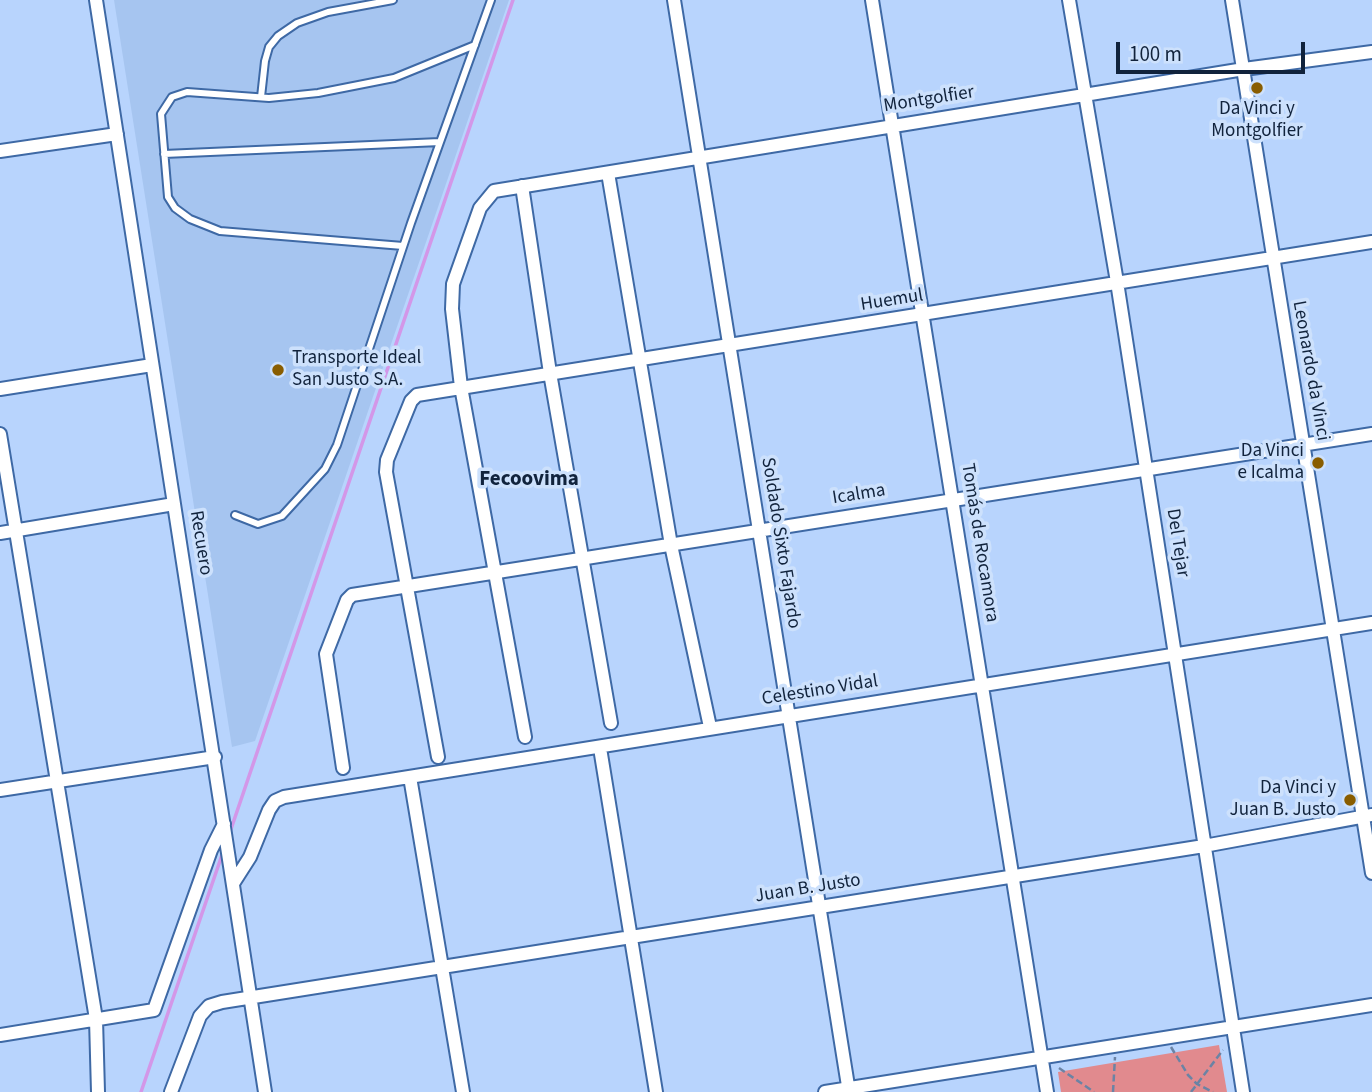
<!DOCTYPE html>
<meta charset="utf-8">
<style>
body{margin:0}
#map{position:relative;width:1372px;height:1092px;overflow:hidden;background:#b8d4fd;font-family:"Source Sans 3",sans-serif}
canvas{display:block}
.scale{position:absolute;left:1116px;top:42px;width:189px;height:32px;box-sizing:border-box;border:4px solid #11233c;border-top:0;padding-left:9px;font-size:21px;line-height:24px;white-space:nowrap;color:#11233c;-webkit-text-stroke:5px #cde1fc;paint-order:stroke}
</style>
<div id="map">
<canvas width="1372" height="1092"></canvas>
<div class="scale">100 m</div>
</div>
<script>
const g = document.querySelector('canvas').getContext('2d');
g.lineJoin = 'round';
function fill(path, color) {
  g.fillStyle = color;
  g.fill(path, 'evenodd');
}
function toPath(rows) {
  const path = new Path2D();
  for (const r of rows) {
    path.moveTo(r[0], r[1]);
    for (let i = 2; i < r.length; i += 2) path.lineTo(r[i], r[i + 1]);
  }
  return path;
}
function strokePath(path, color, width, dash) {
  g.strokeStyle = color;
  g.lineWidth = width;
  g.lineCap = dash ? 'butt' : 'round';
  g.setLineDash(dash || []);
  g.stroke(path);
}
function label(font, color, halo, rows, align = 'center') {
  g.font = font + ' "Source Sans 3",sans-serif';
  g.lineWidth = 7;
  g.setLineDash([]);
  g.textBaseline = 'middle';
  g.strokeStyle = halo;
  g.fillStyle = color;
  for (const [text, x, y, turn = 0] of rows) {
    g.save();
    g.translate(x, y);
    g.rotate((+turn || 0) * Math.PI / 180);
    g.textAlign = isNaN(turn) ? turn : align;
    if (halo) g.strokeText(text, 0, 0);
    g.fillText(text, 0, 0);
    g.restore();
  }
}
fill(toPath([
 [114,0,509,0,255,741,232,747]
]), '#a6c5f0');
fill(toPath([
 [1219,1045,1227,1092,1061,1092,1058,1072]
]), '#e18a8e');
strokePath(toPath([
 [230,832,513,0],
 [141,1092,223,852]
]), '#d397e8', 3.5);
const service = toPath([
 [261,97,265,61,269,47,278,36,297,23,328,12,393,0],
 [164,154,440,142],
 [403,246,220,231,190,219,175,208,168,197,161,114,172,97,187,92,269,98,318,93,394,78,475,45],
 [235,515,258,524,282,516,325,469,337,445,411,223,491,0]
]);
const minor = toPath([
 [96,0,265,1092],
 [674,0,849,1092],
 [872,0,1047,1092],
 [1069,0,1117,282,1243,1092],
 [1232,0,1372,873],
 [0,151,117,134],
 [608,173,671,545,710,727],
 [522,186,550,373,611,723],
 [0,389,152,365],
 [0,434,96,1019,98,1092],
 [0,533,174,504],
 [525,737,461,387,452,309,453,284,480,208,494,191,1244,69,1372,52],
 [600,748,656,1092],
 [438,757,386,472,387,460,411,401,417,395,1372,242],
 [343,768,326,654,347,600,352,595,1372,434],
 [410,777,463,1092],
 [0,790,215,757],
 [234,882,250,857,269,810,275,801,284,797,1372,623],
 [0,1035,154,1010,211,850,224,824],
 [171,1092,200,1016,209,1006,222,1002,1204,846,1372,815],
 [825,1092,1372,1005]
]);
strokePath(service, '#3e69a5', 10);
strokePath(minor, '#3e69a5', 16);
strokePath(toPath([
 [1171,1047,1188,1075,1197,1084,1213,1092],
 [1059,1068,1094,1092],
 [1113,1092,1115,1057],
 [1191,1092,1223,1050]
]), '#6b83a4', 2.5, [7, 3.5]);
strokePath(service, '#fff', 6);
strokePath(minor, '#fff', 12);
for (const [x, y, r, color] of [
 [1257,88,7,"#895d00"],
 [278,370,7,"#895d00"],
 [1318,463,7,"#895d00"],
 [1350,800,7,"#895d00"]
]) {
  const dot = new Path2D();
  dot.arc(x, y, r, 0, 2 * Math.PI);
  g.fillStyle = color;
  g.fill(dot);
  strokePath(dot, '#cde1fc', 2.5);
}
label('19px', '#11233c', '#cde1fc', [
 ["Montgolfier",929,100,-9],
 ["Huemul",892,301,-9],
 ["Leonardo da Vinci",1310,371,80],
 ["Icalma",859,495,-9],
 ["Recuero",200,543,81],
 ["Soldado Sixto Fajardo",780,543,81],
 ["Tomás de Rocamora",979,543,81],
 ["Del Tejar",1177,543,81],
 ["Celestino Vidal",820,691,-9],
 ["Juan B. Justo",808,889,-9]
]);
label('19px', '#11233c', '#cde1fc', [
 ["Da Vinci y",1257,110,"center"],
 ["Montgolfier",1257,132,"center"],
 ["Transporte Ideal",292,359,"left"],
 ["San Justo S.A.",292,381,"left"],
 ["Da Vinci",1304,452],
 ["e Icalma",1304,474],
 ["Da Vinci y",1336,789],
 ["Juan B. Justo",1336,811]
], 'right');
label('bold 21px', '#11233c', '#cde1fc', [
 ["Fecoovima",529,480]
]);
</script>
